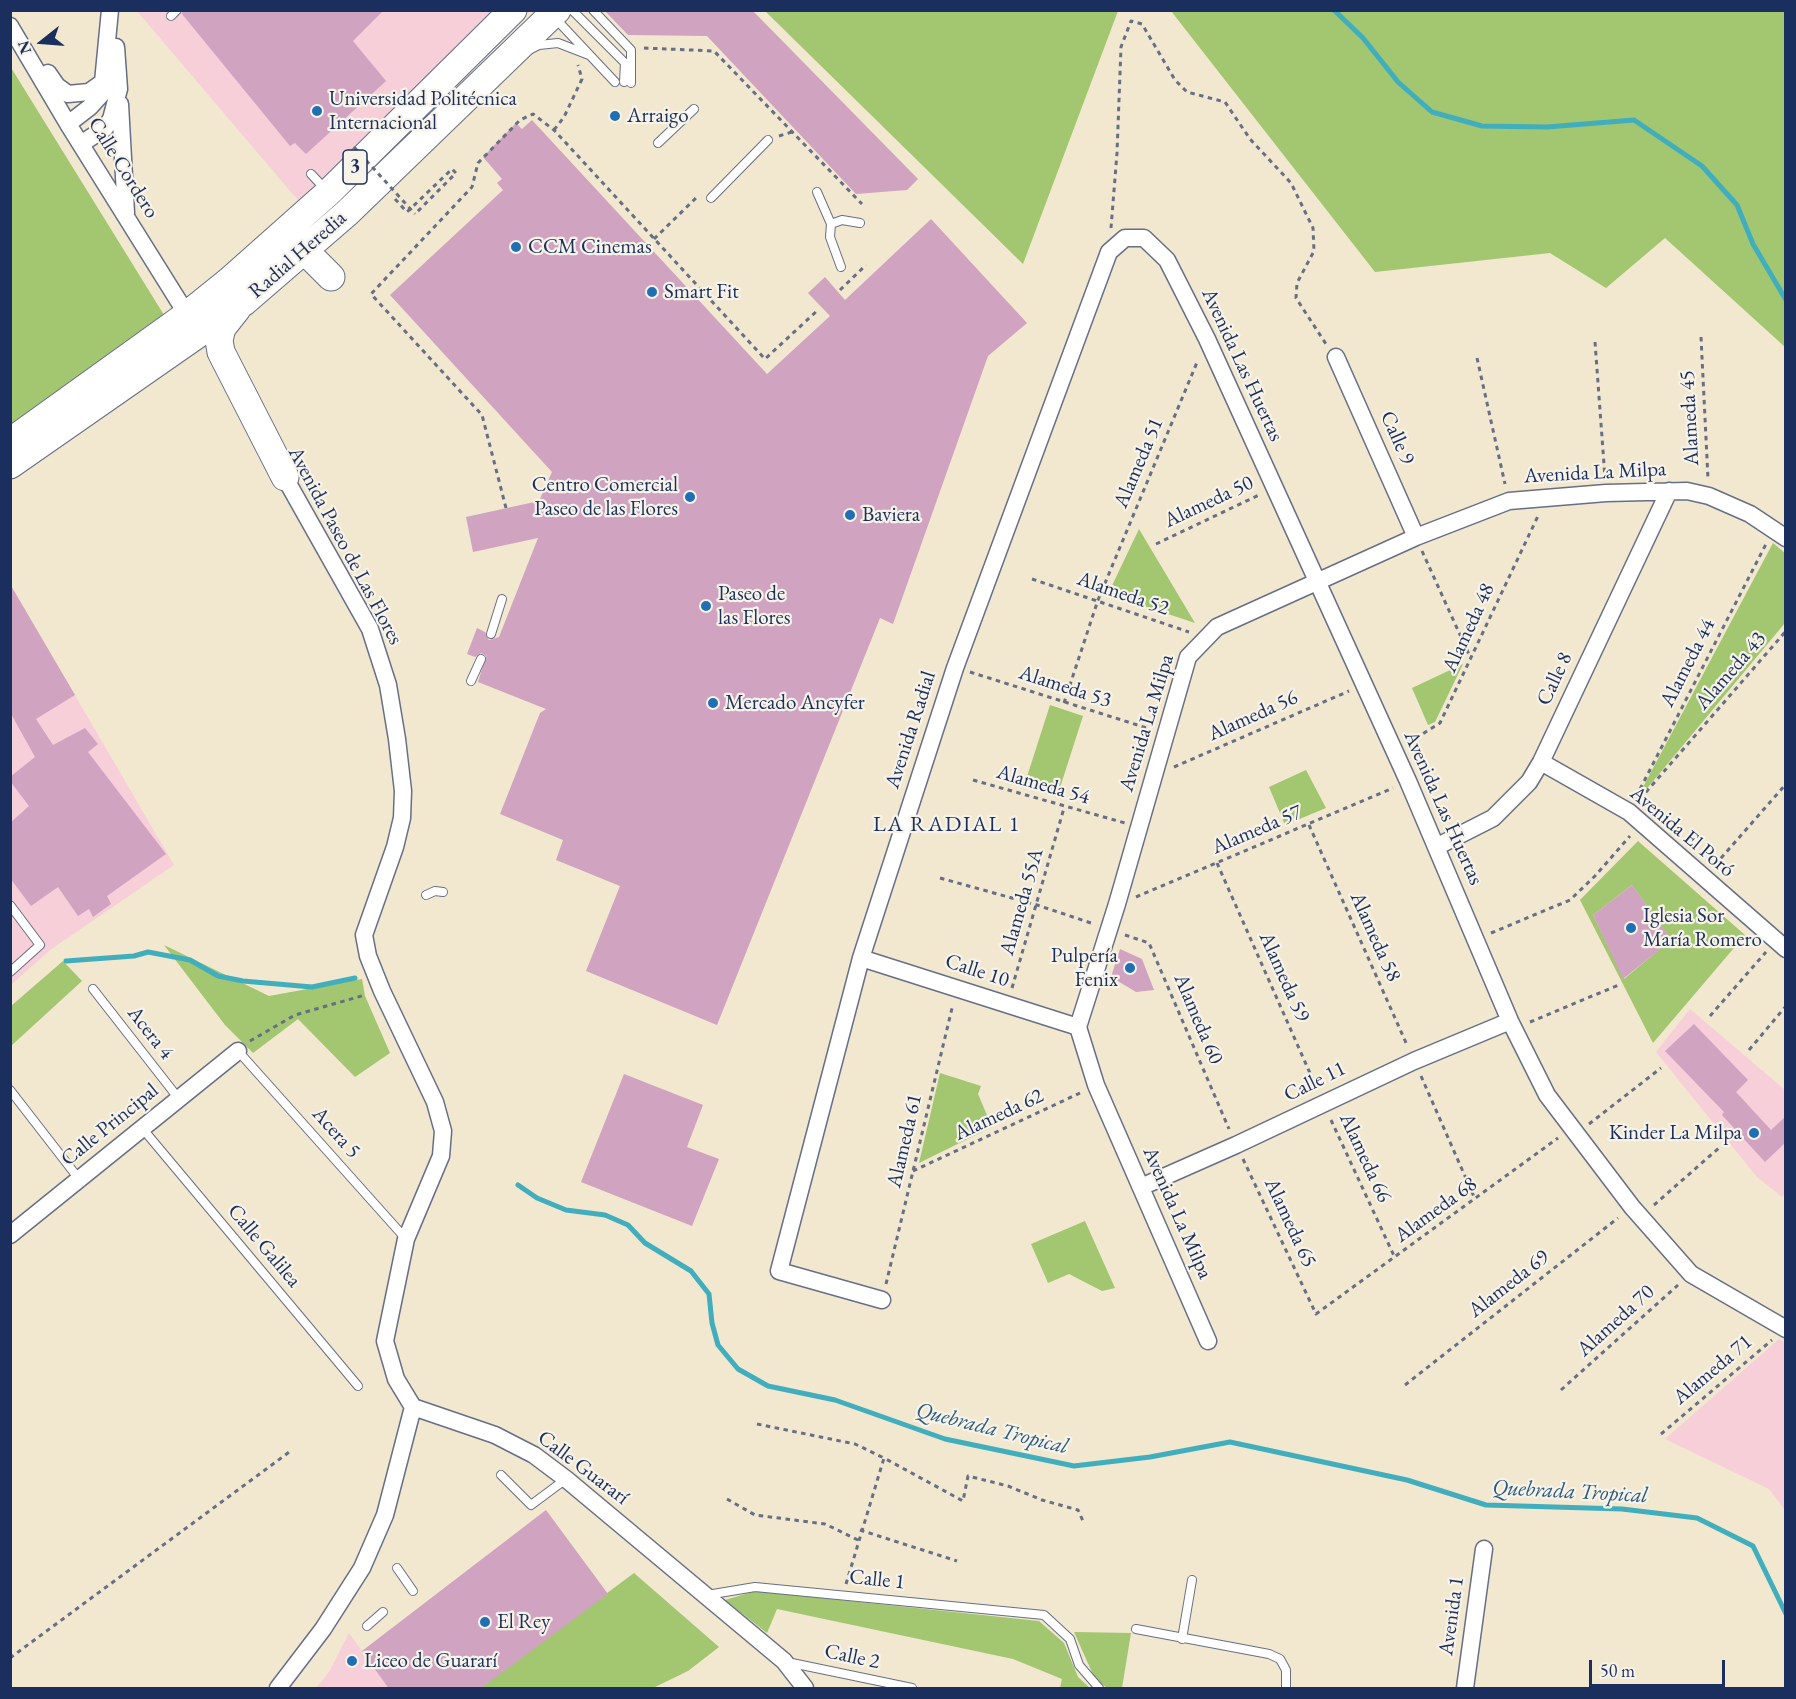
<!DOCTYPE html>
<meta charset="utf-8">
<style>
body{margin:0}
#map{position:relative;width:1796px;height:1699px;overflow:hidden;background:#f2e7cf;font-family:"EB Garamond",serif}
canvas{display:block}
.frame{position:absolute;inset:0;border:12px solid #1b2f5e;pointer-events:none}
.north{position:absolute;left:12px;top:12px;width:60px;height:60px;-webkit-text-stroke:4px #f7f3e8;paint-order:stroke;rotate:253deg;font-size:16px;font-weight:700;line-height:24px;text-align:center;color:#1b2f5e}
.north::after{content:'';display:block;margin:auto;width:21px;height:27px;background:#1b2f5e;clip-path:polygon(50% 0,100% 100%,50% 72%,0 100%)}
.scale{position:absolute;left:1589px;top:1660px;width:136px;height:27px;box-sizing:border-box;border:3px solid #1b2f5e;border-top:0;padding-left:8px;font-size:18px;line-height:21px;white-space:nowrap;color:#1b2f5e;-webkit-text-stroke:4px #f7f3e8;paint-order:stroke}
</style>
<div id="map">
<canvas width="1796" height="1699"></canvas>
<div class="frame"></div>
<div class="north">N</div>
<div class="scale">50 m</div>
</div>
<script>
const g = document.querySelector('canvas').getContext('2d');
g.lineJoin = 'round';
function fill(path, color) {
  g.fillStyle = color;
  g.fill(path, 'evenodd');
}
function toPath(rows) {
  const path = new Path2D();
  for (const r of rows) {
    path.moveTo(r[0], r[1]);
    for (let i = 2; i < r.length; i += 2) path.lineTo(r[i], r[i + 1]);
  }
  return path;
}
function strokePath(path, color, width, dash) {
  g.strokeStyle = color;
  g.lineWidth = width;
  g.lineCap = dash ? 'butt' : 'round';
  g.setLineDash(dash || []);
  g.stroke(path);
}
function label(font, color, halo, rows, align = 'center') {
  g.font = font + ' "EB Garamond",serif';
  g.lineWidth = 4.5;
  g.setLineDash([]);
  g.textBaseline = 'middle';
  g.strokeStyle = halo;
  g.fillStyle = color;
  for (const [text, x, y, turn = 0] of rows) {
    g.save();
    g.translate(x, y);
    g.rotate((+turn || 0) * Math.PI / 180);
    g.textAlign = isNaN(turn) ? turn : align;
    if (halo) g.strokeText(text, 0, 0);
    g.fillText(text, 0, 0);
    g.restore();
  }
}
fill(toPath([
 [137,11,515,11,308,212],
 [10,584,174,865,50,950,11,985],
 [1690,1009,1785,1090,1786,1192,1782,1197,1757,1177,1656,1052],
 [1779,1339,1786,1343,1785,1510,1769,1489,1665,1439],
 [349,1633,362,1651,389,1688,316,1688,329,1672]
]), '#f6cfd8');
fill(toPath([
 [765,11,1118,11,1023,264],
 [1171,11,1785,11,1785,347,1665,238,1606,288,1550,253,1375,272],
 [10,66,164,315,10,425],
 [1139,529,1195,623,1108,594],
 [1773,543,1785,553,1785,623,1634,804],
 [1463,664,1435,722,1428,725,1412,688],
 [1050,705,1083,716,1057,797,1024,786],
 [1306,770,1326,808,1285,825,1269,787],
 [1638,841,1745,935,1653,1043,1580,900],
 [1632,885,1671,940,1624,979,1593,915],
 [164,945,269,996,362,979,365,996,390,1053,355,1077,298,1019,253,1053,225,1025],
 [63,961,82,981,11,1046,11,1006],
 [940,1073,981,1086,978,1094,992,1127,919,1163],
 [1085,1221,1115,1288,1102,1291,1069,1274,1048,1283,1031,1244],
 [634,1573,719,1647,688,1671,653,1688,480,1688],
 [755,1591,1039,1621,1064,1643,1078,1677,1090,1688,1060,1688,1062,1679,1013,1659,777,1609,767,1633,725,1600],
 [1074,1632,1131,1633,1122,1688,1107,1688,1095,1679]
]), '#a3c670');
strokePath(toPath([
 [1334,10,1363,38,1398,82,1432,112,1482,126,1547,127,1634,120,1702,166,1737,205,1753,244,1786,300],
 [66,961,134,956,148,952,190,960,218,976,243,981,312,987,355,978],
 [518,1185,537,1198,566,1210,605,1215,628,1225,645,1243,691,1271,709,1294,712,1323,718,1345,738,1369,768,1386,835,1400,945,1439,1074,1466,1150,1457,1230,1442,1407,1480,1486,1505,1622,1509,1697,1518,1753,1546,1786,1614]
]), '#40aebd', 5);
fill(toPath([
 [183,10,384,10,353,41,386,81,306,154,295,143,290,146,182,14],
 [604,10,752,10,918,179,907,190,856,194,707,36,628,35],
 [532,120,767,374,830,316,808,293,825,277,845,300,931,219,1027,323,988,356,893,624,880,618,717,1025,586,971,620,886,556,860,563,840,500,814,540,713,546,709,478,682,486,656,481,653,475,657,467,654,477,628,485,632,489,640,499,637,538,538,473,552,466,517,539,501,552,472,390,295,503,190,497,183,502,179,483,157,516,123,522,129],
 [10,584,75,695,36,719,53,745,85,728,98,744,88,752,166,854,107,896,111,904,93,917,89,909,78,916,58,887,31,906,10,878,10,823,29,806,10,781,10,777,35,757,10,712],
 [1632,885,1672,940,1623,979,1593,915],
 [1120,949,1142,959,1154,990,1136,992,1111,977],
 [1694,1024,1748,1080,1736,1092,1771,1130,1785,1117,1785,1143,1765,1162,1722,1115,1724,1112,1665,1051],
 [624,1074,703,1105,687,1147,719,1159,692,1226,581,1182],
 [546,1510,608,1594,480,1689,389,1689,362,1651]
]), '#d0a3c0');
const service = toPath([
 [572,10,625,63,624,82],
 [593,10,631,50,631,83],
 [171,16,177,10],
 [554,17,615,82],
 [531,49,539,45,558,43,589,55],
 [658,143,694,109],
 [311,174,327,191],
 [817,192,831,224],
 [711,198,768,140],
 [841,267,830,237,831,224,842,220,860,223],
 [491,634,502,599],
 [471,681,481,659],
 [426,895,435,891,443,892],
 [10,905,40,945,10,972],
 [93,989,179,1099],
 [238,1051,406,1239],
 [10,1090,79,1179],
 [142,1128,358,1386],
 [501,1475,531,1505,566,1479],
 [397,1568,413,1591],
 [707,1595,755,1587,1044,1615,1070,1639,1079,1665,1099,1688],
 [367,1626,383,1612],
 [1136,1629,1269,1654,1280,1659,1286,1670,1286,1688],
 [1182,1639,1192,1580],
 [787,1662,912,1688]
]);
const minor = toPath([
 [10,26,68,124,191,321],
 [48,73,57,86,68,94,89,92,103,82,110,10],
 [120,104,126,213],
 [68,124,90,107,109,86],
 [81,144,105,128,111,119,119,89,116,47],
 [1336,357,1416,537],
 [280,469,370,629,388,685,397,739,403,791,402,818,395,847,364,935,368,956,382,991,435,1102,443,1131,441,1156,406,1239,385,1341,396,1379,413,1407],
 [1541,762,1629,812,1786,949],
 [1436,847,1493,818,1529,782,1541,762,1669,491],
 [861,958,1078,1027],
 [1141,1187,1236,1145,1414,1061,1510,1021],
 [10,1235,238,1051],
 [882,1300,779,1271,861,958,955,668,1109,252,1125,238,1144,238,1167,260,1207,339,1408,781,1510,1021,1547,1095,1632,1207,1691,1274,1786,1329],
 [1208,1341,1096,1085,1078,1027,1117,904,1188,657,1217,627,1416,537,1509,501,1606,493,1687,491,1709,496,1750,514,1786,538],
 [413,1407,495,1435,534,1455,566,1479,784,1661,805,1688],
 [278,1688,323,1629,362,1568,385,1515,413,1407],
 [1465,1688,1484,1549]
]);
const primary = toPath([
 [300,236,300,244,304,250,331,277],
 [237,309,222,328,219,340,221,352,285,477],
 [10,442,188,314,229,281,328,193,513,10],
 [10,465,244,302,347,213,557,10]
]);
strokePath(service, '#666f86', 10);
strokePath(minor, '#666f86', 19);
strokePath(primary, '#666f86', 29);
strokePath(toPath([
 [644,48,714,51,862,204],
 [554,130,564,117,582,79,578,65],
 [779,136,792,132],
 [395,199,407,212,452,169,456,173,415,214],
 [1111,228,1117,153,1121,47,1131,21,1142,24,1175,80,1187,92,1225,102,1250,139,1291,183,1313,228,1314,251,1297,283,1296,298,1326,344],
 [654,239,698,196],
 [840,290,866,265],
 [1701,337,1708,479],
 [1595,342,1605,478],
 [1477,358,1505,484],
 [506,508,482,415,371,294,472,187,478,163,520,120,533,114,554,130,765,359,819,309],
 [1156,544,1259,495],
 [1422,551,1471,659],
 [1032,579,1189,632],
 [970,672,1150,729],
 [1064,703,1098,600,1198,360],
 [1408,743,1440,723,1538,516],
 [1174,767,1349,691],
 [973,780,1125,823],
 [1636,797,1766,544],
 [1640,799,1786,631],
 [1309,825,1407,1045],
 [1217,863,1317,1089],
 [1715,865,1786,784],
 [940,878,1037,905,1094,924],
 [1136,897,1393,788],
 [1491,933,1570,900,1595,876,1630,836],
 [1125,935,1149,943,1229,1129],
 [1012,988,1064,808],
 [1710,1016,1766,952],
 [1530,1022,1621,984],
 [250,1041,295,1015,365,995],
 [1749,1050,1786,1006],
 [1421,1076,1475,1199],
 [1331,1120,1395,1258],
 [1589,1124,1661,1068],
 [1243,1159,1316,1314,1558,1138],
 [913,1171,1080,1093],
 [1654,1205,1720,1147],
 [886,1284,953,1004],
 [1405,1385,1618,1218],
 [1561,1390,1678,1285],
 [757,1424,855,1444,884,1458],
 [1661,1434,1772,1340],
 [727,1499,755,1515,825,1524,858,1540],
 [860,1530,957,1561],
 [846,1584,884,1458,963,1501,968,1476,1008,1486,1042,1500,1078,1510,1083,1521],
 [10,1658,292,1450]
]), '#666f86', 3, [4.5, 4.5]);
strokePath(service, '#fff', 8);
strokePath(minor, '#fff', 16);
strokePath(primary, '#fff', 27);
strokePath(toPath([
 [354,147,415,214]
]), '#666f86', 3, [4.5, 4.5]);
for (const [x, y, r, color] of [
 [317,111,6,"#1f6fb2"],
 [615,116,6,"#1f6fb2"],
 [516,247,6,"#1f6fb2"],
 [652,292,6,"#1f6fb2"],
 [690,497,6,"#1f6fb2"],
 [850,515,6,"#1f6fb2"],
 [706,606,6,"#1f6fb2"],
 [713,703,6,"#1f6fb2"],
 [1631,928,6,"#1f6fb2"],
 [1130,968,6,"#1f6fb2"],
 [1754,1133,6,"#1f6fb2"],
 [485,1622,6,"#1f6fb2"],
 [352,1661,6,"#1f6fb2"]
]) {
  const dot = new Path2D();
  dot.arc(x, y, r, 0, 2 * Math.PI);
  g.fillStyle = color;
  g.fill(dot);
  strokePath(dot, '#f7f3e8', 2);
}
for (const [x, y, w] of [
 [355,167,24]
]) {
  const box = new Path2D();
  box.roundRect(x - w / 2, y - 17, w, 34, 4.5);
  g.fillStyle = '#f7f3e8';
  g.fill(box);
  strokePath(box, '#1b2f5e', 1.5);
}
label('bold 20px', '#1b2f5e', null, [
 ["3",355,167]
]);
label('21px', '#1b2f5e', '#f7f3e8', [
 ["Universidad Politécnica",329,99],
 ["Internacional",329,123],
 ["Arraigo",627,116],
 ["CCM Cinemas",528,247],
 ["Smart Fit",664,292],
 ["Centro Comercial",678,485,"right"],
 ["Paseo de las Flores",678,509,"right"],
 ["Baviera",862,515],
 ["Paseo de",718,594],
 ["las Flores",718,618],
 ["Mercado Ancyfer",725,703],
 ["Iglesia Sor",1643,916],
 ["María Romero",1643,940],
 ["Pulpería",1118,956,"right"],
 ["Fenix",1118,980,"right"],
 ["Kinder La Milpa",1742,1133,"right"],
 ["El Rey",497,1622],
 ["Liceo de Guararí",364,1661]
], 'left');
label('21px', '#1b2f5e', '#f7f3e8', [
 ["Calle Cordero",123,168,58],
 ["Radial Heredia",298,255,-41],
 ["Avenida Las Huertas",1242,365,65],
 ["Alameda 45",1690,418,-93],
 ["Calle 9",1397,438,66],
 ["Alameda 51",1139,463,-67],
 ["Avenida La Milpa",1595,473,-3],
 ["Alameda 50",1209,502,-25],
 ["Avenida Paseo de Las Flores",345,546,62],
 ["Alameda 52",1123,594,19],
 ["Alameda 48",1469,628,-65],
 ["Alameda 44",1688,663,-63],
 ["Alameda 43",1731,671,-49],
 ["Calle 8",1555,679,-65],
 ["Alameda 53",1065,687,18],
 ["Alameda 56",1253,716,-24],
 ["Avenida La Milpa",1147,723,-73],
 ["Avenida Radial",911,730,-72],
 ["Alameda 54",1043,785,16],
 ["Avenida Las Huertas",1443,808,66],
 ["Alameda 57",1257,830,-23],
 ["Avenida El Poró",1682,832,40],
 ["Alameda 55A",1022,902,-74],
 ["Alameda 58",1375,937,66],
 ["Calle 10",977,971,18],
 ["Alameda 59",1284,977,66],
 ["Alameda 60",1198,1019,67],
 ["Acera 4",150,1033,52],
 ["Calle 11",1315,1082,-26],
 ["Alameda 62",999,1115,-25],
 ["Calle Principal",110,1125,-39],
 ["Acera 5",336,1133,48],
 ["Alameda 61",905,1141,-77],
 ["Alameda 66",1365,1158,65],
 ["Alameda 68",1436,1210,-36],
 ["Avenida La Milpa",1177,1213,66],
 ["Alameda 65",1290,1223,65],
 ["Calle Galilea",264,1246,50],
 ["Alameda 69",1509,1284,-38],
 ["Alameda 70",1616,1321,-42],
 ["Alameda 71",1713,1370,-40],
 ["Calle Guararí",583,1468,37],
 ["Calle 1",877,1580,6],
 ["Avenida 1",1452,1616,-82],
 ["Calle 2",852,1657,12]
]);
g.letterSpacing = '1.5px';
label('22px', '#1b2f5e', '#f7f3e8', [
 ["LA RADIAL 1",947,825]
]);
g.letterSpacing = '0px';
label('italic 22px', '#285b7f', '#f7f3e8', [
 ["Quebrada Tropical",992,1429,14],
 ["Quebrada Tropical",1570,1492,3]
]);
</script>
